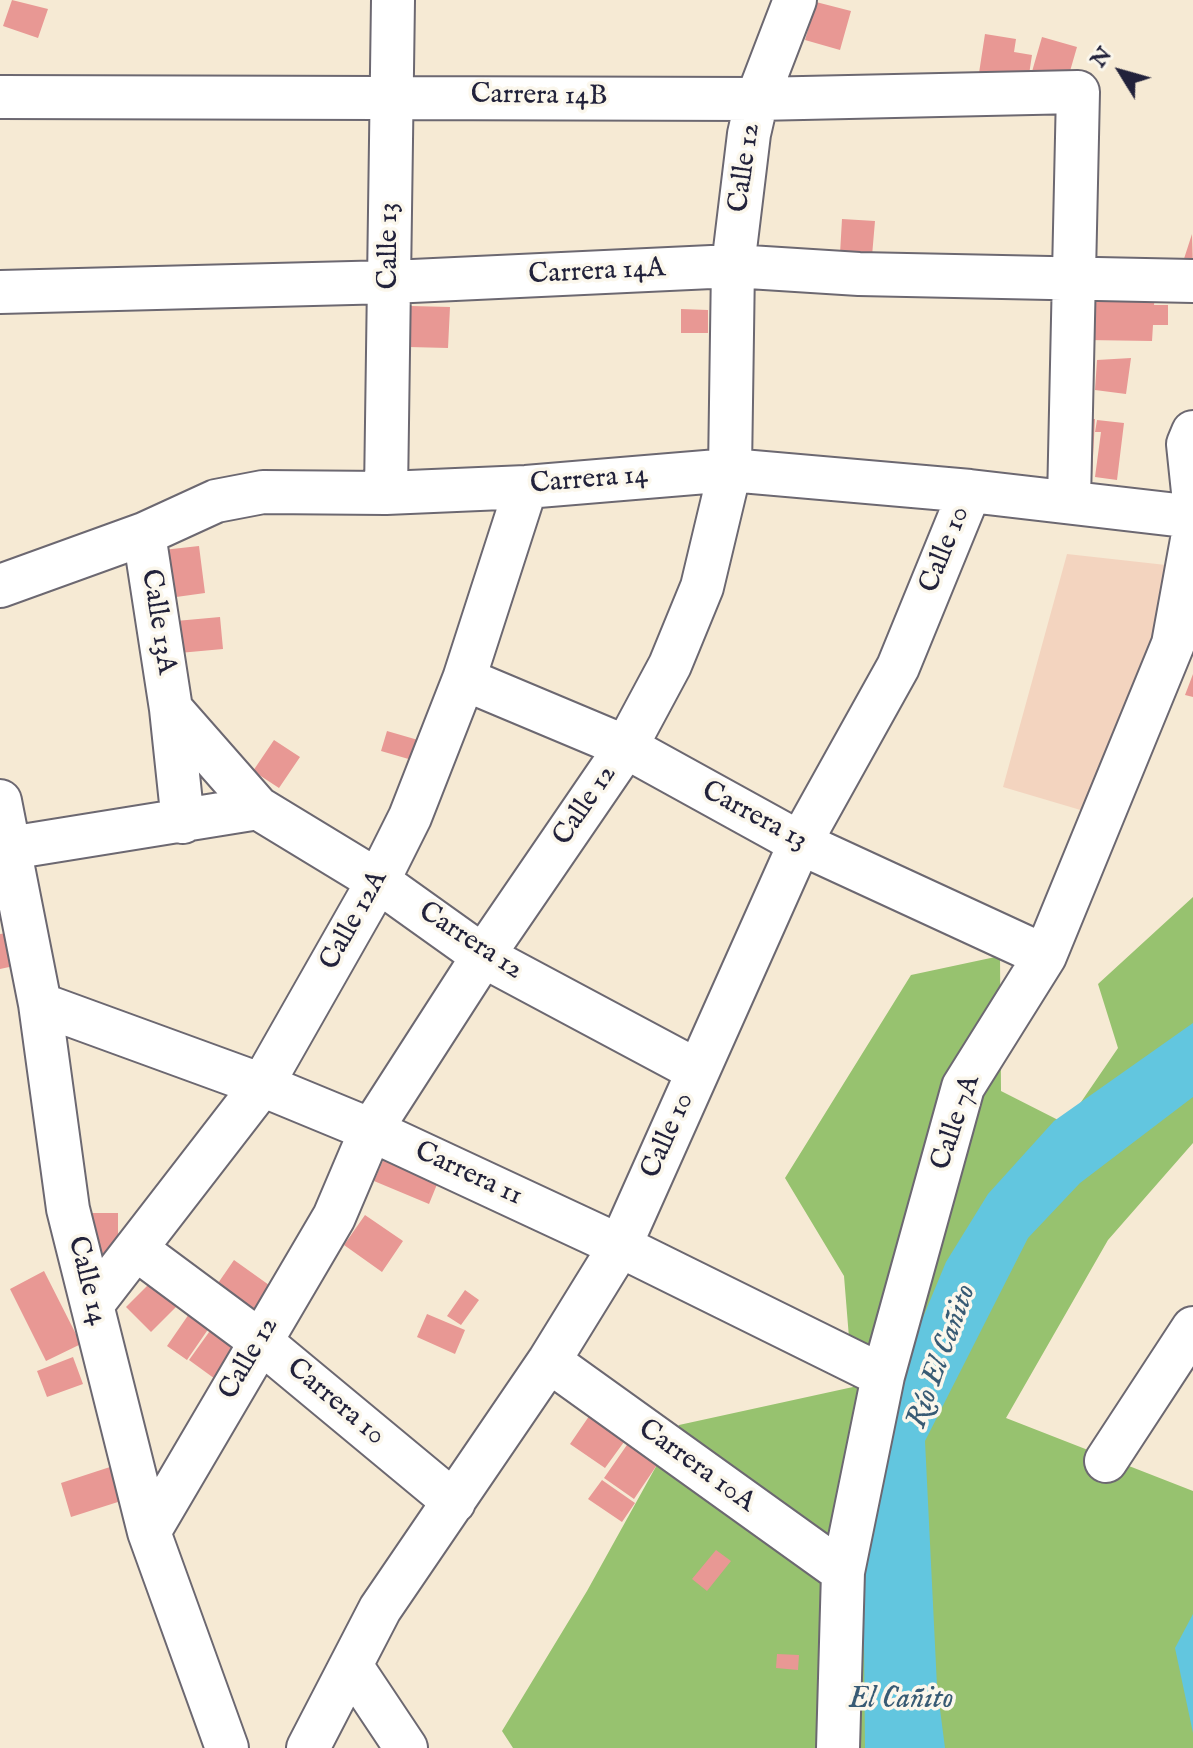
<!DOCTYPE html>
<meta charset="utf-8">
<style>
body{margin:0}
#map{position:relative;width:1193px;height:1748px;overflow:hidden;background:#f6ead4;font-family:"IM FELL English",serif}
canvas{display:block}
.north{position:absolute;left:1081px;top:32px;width:80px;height:80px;-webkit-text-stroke:6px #fbf7ec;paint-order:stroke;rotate:307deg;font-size:22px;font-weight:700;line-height:32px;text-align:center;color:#22223b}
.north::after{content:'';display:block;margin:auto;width:28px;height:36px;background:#22223b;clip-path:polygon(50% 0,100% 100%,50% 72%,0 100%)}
</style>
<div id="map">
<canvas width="1193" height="1748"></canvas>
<div class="north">N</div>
</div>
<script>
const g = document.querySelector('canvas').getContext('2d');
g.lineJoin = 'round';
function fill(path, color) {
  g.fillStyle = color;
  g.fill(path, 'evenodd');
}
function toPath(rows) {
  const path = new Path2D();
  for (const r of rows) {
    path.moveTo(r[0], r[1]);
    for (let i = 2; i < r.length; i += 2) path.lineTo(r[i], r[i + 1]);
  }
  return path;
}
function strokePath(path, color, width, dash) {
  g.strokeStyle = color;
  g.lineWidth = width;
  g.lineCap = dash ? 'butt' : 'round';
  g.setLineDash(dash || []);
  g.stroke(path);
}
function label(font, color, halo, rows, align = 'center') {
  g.font = font + ' "IM FELL English",serif';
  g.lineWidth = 7;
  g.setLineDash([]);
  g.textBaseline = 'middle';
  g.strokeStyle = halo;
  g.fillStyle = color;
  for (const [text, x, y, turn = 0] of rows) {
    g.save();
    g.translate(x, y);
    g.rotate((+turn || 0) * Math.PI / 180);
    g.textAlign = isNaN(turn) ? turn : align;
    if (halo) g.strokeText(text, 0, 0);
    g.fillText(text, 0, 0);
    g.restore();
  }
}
fill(toPath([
 [1067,554,1175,566,1094,814,1003,787]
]), '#f3d4bf');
fill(toPath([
 [1193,897,1193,1143,1108,1240,1006,1418,1193,1491,1193,1748,513,1748,502,1731,587,1591,679,1425,853,1387,844,1276,785,1178,911,975,1000,956,1001,1091,1066,1124,1118,1048,1098,984]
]), '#97c26f');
fill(toPath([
 [1193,1023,1193,1097,1080,1183,1028,1238,925,1441,937,1686,945,1748,865,1748,863,1541,904,1363,946,1262,988,1194,1054,1121],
 [1193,1614,1193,1733,1175,1648]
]), '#62c6df');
fill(toPath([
 [12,0,48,9,38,38,3,26],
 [816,2,851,11,840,50,805,40],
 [985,34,1016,39,1014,52,1032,55,1028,81,979,73],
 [1042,37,1077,47,1066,85,1031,75],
 [842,219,875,221,872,256,840,254],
 [1192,234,1193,269,1181,268],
 [1156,287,1154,305,1168,305,1168,325,1153,325,1152,341,1087,340,1091,292],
 [411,306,450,307,448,348,409,347],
 [681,309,708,310,708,333,681,333],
 [1131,358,1126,394,1095,390,1097,360],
 [1082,419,1095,419,1092,476,1082,475],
 [1097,420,1124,423,1117,480,1095,477,1101,432,1095,432],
 [199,546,205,593,169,598,163,550],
 [220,617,223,649,179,653,176,621],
 [1193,674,1193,697,1185,695],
 [387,731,418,740,412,760,381,751],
 [274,740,300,757,279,788,253,771],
 [8,933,14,966,0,969,0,934],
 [386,1154,440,1177,429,1204,374,1181],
 [83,1213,118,1213,118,1253,82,1253],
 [365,1215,403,1241,382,1272,344,1245],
 [234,1260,276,1290,256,1318,214,1289],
 [44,1271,81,1344,46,1361,10,1289],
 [153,1280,178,1305,151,1332,126,1307],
 [465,1290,479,1300,461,1325,447,1316],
 [189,1314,209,1328,187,1360,167,1346],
 [427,1314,465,1330,455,1354,417,1337],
 [212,1328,245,1352,222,1384,189,1360],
 [73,1357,83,1384,47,1397,37,1371],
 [596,1406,632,1431,605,1468,570,1444],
 [629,1442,659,1462,634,1499,604,1478],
 [110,1467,121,1501,71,1517,61,1483],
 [602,1480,635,1503,622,1522,588,1499],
 [716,1550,731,1561,707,1591,692,1579],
 [777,1654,799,1655,798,1670,776,1668]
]), '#e89894');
const minor = toPath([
 [0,97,757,99,1078,92,1069,501],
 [0,292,391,282,733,266,859,274,1193,281],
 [1193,432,1188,444,1193,492],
 [386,493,393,0],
 [144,534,171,709,183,822],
 [0,586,144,534,216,501,263,492,386,493,526,487,730,470,970,491,1193,517],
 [464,679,626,747,800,843,1045,956],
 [171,709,258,808],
 [0,801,40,1004,68,1209,149,1532,227,1748],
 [10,848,258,808,378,881,483,956,698,1071],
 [40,1004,262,1085,371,1130,620,1246,883,1376],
 [136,1249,260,1341,454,1502],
 [92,1305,262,1085,378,881,410,817,464,679,526,487],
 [549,1361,843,1572],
 [1106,1461,1193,1328],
 [149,1532,334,1217,371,1130,483,956,626,747,670,665,702,587,730,470,733,266,749,134,757,99,795,0],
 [352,1667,406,1748],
 [308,1748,380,1609,549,1361,620,1246,800,843,898,667,970,491],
 [838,1748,843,1572,883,1376,963,1087,1045,956,1173,644,1193,534]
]);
strokePath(minor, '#6c6871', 46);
strokePath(minor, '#fff', 42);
label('28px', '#22223b', '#fbf7ec', [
 ["Carrera 14B",539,97,1],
 ["Calle 12",746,168,-82],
 ["Calle 13",390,246,-90],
 ["Carrera 14A",597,273,-3],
 ["Carrera 14",589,481,-5],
 ["Calle 10",946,550,-68],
 ["Calle 13A",157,622,81],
 ["Calle 12",586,806,-56],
 ["Carrera 13",754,817,28],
 ["Calle 12A",355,921,-61],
 ["Carrera 12",470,942,33],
 ["Calle 7A",957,1123,-71],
 ["Calle 10",669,1136,-66],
 ["Carrera 11",468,1175,25],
 ["Calle 14",86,1281,76],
 ["Calle 12",250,1359,-60],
 ["Carrera 10",335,1403,40],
 ["Carrera 10A",696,1467,36]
]);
label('italic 30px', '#385b74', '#fbf7ec', [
 ["Río El Cañito",943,1357,-70],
 ["El Cañito",901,1701]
]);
</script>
